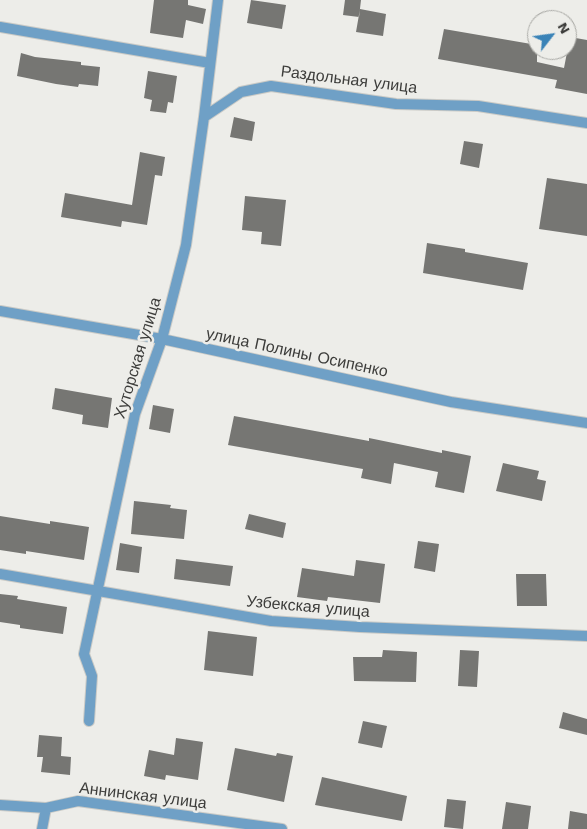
<!DOCTYPE html>
<meta charset="utf-8">
<style>
body{margin:0}
#map{position:relative;width:587px;height:829px;overflow:hidden;background:#edede9;font-family:"Work Sans",sans-serif}
canvas{display:block}
.north{position:absolute;left:527px;top:10px;width:50px;height:50px;box-sizing:border-box;background:#edede9;border:1px solid #a7a7a3;border-radius:50%;rotate:60deg;font-size:14px;font-weight:700;line-height:20px;text-align:center;color:#3d3d3b}
.north::after{content:'';display:block;margin:auto;width:18px;height:22px;background:#3a83b7;clip-path:polygon(50% 0,100% 100%,50% 72%,0 100%)}
</style>
<div id="map">
<canvas width="587" height="829"></canvas>
<div class="north">N</div>
</div>
<script>
const g = document.querySelector('canvas').getContext('2d');
g.lineJoin = 'round';
function fill(path, color) {
  g.fillStyle = color;
  g.fill(path, 'evenodd');
}
function toPath(rows) {
  const path = new Path2D();
  for (const r of rows) {
    path.moveTo(r[0], r[1]);
    for (let i = 2; i < r.length; i += 2) path.lineTo(r[i], r[i + 1]);
  }
  return path;
}
function strokePath(path, color, width, dash) {
  g.strokeStyle = color;
  g.lineWidth = width;
  g.lineCap = dash ? 'butt' : 'round';
  g.setLineDash(dash || []);
  g.stroke(path);
}
function label(font, color, halo, rows, align = 'center') {
  g.font = font + ' "Work Sans",sans-serif';
  g.lineWidth = 5;
  g.setLineDash([]);
  g.textBaseline = 'middle';
  g.strokeStyle = halo;
  g.fillStyle = color;
  for (const [text, x, y, turn = 0] of rows) {
    g.save();
    g.translate(x, y);
    g.rotate((+turn || 0) * Math.PI / 180);
    g.textAlign = isNaN(turn) ? turn : align;
    if (halo) g.strokeText(text, 0, 0);
    g.fillText(text, 0, 0);
    g.restore();
  }
}
fill(toPath([
 [154,0,188,0,188,5,206,9,203,24,186,20,183,38,150,33],
 [251,0,286,5,282,29,247,23],
 [345,0,361,0,359,17,343,15],
 [360,9,386,14,383,36,356,32],
 [444,29,537,45,537,62,564,68,570,37,587,40,587,94,555,88,557,80,438,59],
 [21,53,35,57,81,62,81,65,100,67,98,86,79,84,78,87,56,84,17,76],
 [148,71,177,76,173,103,168,102,166,113,150,111,152,100,144,98],
 [234,117,255,122,252,141,230,137],
 [464,141,483,144,479,168,460,164],
 [140,152,165,157,162,176,155,175,147,225,122,221,121,227,61,217,65,193,132,205],
 [547,178,587,184,587,236,539,229],
 [245,196,286,200,281,246,261,244,262,232,242,230],
 [427,243,465,249,465,252,528,263,523,290,423,273],
 [55,388,112,398,108,428,82,424,83,415,52,409],
 [153,405,174,409,170,433,149,429],
 [234,416,369,441,369,438,442,453,442,450,471,456,464,493,435,487,438,472,394,463,391,484,361,478,363,469,228,445],
 [503,463,539,471,537,479,546,481,542,501,496,491],
 [134,501,171,505,170,508,187,510,184,539,131,534],
 [249,514,286,523,283,538,245,529],
 [0,516,50,524,50,521,89,527,84,560,26,551,26,554,0,550],
 [418,541,439,544,435,572,414,568],
 [120,543,142,547,139,573,116,570],
 [176,559,233,566,230,586,174,579],
 [356,560,385,564,380,603,328,597,327,601,297,597,302,568,354,576],
 [516,574,546,574,547,606,517,606],
 [0,594,18,596,17,599,67,607,63,634,20,628,20,625,0,622],
 [208,631,257,637,253,676,204,670],
 [383,650,417,652,416,682,354,681,353,657,382,657],
 [460,650,479,651,477,687,458,686],
 [563,712,587,719,587,735,559,728],
 [363,721,387,726,382,748,358,743],
 [39,735,62,737,61,756,71,757,70,775,41,772,43,757,37,757],
 [176,738,203,742,198,780,166,775,165,780,144,776,149,750,174,755],
 [235,748,276,756,277,753,293,756,284,802,227,790],
 [322,777,407,796,402,821,315,805],
 [447,799,466,801,463,829,444,827],
 [506,802,531,806,528,829,502,829],
 [570,811,587,814,587,829,568,829]
]), '#767673');
const street = toPath([
 [0,27,210,63],
 [204,117,241,92,271,86,396,104,478,106,587,123],
 [0,311,162,339,451,402,587,423],
 [0,574,271,621,360,627,587,636],
 [89,721,92,676,84,654,135,414,162,339,186,245,204,117,218,0],
 [0,805,46,808,78,801,282,829],
 [42,829,46,808]
]);
strokePath(street, '#cacac6', 12);
strokePath(street, '#6fa0c6', 10);
label('16px', '#3d3d3b', '#edede9', [
 ["Раздольная улица",349,80,7],
 ["улица Полины Осипенко",297,353,12],
 ["Хуторская улица",138,358,-73],
 ["Узбекская улица",308,607,5],
 ["Аннинская улица",143,796,7]
]);
</script>
